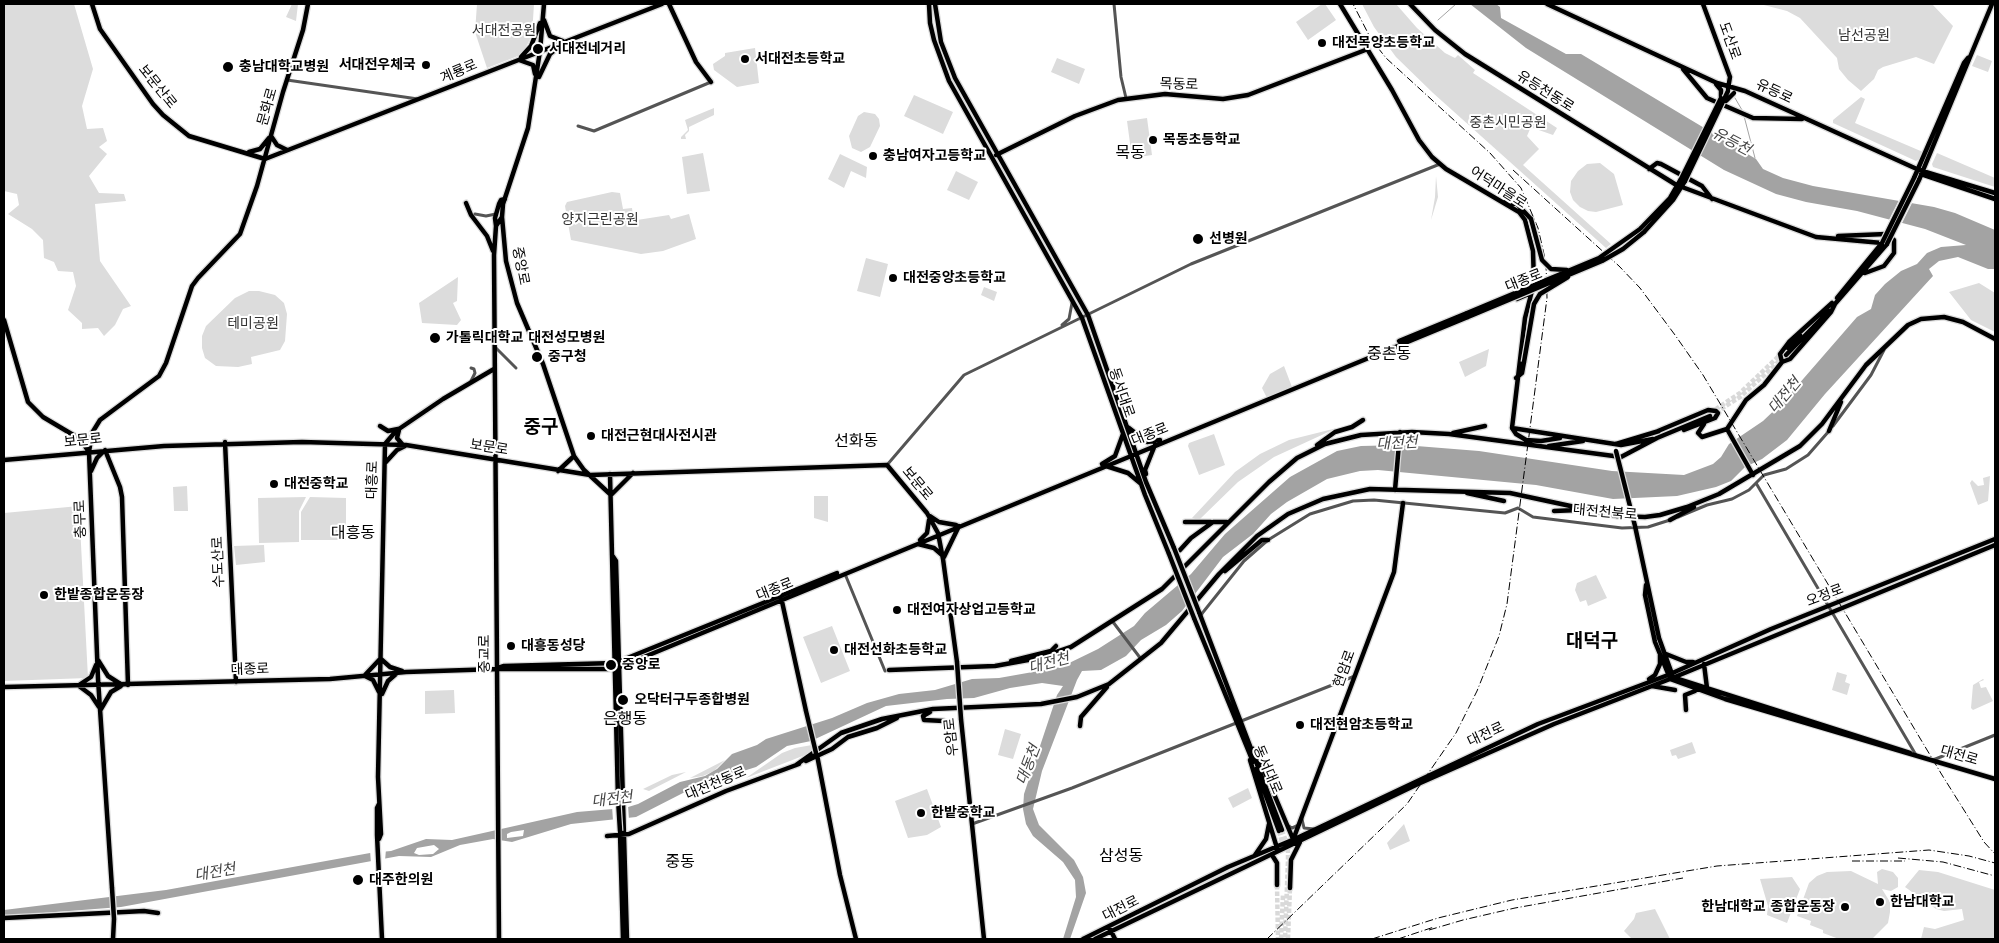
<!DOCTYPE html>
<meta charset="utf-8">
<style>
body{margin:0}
#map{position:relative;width:1999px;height:943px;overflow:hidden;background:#fff;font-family:"DejaVu Sans",sans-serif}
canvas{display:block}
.frame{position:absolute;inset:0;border:5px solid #000;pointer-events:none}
</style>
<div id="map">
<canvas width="1999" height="943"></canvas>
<div class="frame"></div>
</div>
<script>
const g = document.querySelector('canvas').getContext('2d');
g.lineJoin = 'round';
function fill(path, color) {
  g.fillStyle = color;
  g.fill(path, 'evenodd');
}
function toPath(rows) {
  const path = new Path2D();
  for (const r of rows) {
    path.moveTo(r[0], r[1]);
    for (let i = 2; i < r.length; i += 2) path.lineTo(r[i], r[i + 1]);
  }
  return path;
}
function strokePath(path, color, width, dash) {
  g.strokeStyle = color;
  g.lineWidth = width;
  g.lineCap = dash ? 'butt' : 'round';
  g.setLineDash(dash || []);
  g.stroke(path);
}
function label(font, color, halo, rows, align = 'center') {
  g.font = font + ' "DejaVu Sans","Noto Sans KR",sans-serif';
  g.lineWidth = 4;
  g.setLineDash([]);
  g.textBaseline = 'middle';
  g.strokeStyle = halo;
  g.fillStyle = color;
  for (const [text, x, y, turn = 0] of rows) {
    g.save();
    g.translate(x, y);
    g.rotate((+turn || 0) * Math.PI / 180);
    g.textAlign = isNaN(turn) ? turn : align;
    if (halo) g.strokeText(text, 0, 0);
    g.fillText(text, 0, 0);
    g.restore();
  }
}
fill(toPath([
 [4,4,74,4,93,69,82,106,87,129,103,128,107,141,99,147,107,154,89,176,99,193,124,194,126,201,95,204,100,261,131,306,123,309,115,325,104,336,98,328,82,329,82,323,68,310,76,286,73,272,58,271,54,262,44,258,43,240,32,229,8,214,19,205,17,194,4,191],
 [292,4,298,4,296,21,286,17],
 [477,4,534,4,532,35,525,49,518,56,487,68,475,32],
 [1322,4,1325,4,1336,20,1308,40,1296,22],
 [1362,4,1396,4,1417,28,1445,53,1455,58,1458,55,1475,70,1473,73,1557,128,1553,135,1533,128,1530,129,1527,136,1539,149,1523,165,1611,244,1606,248,1433,93,1396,57,1374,27],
 [1760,4,1932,4,1953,26,1934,64,1916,57,1883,67,1878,70,1874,79,1861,91,1848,80,1839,69,1837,58,1800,18,1787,11],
 [755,48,759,83,737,87,714,70,713,64,725,56,725,53],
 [1977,55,1992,61,1988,72,1972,66],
 [1057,58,1085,69,1079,84,1051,72],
 [914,95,953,112,943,134,904,116],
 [1861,97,1865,99,1855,123,1923,152,1919,159,1916,161,1833,123,1833,120],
 [714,108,714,115,689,127,689,131,685,135,686,139,681,139,681,137,688,130,685,120],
 [864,112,875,114,879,119,880,126,870,147,861,152,852,148,849,136,858,116],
 [1147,118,1152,155,1132,158,1127,121],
 [703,153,710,191,687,194,682,157],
 [1937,153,1995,178,1995,187,1933,167,1932,164],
 [840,154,867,167,866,178,851,171,844,188,828,179],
 [1600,163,1614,174,1623,205,1596,212,1588,211,1580,207,1573,200,1570,192,1571,181,1578,171,1587,164],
 [956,171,978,182,969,200,947,190],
 [1436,176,1438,197,1431,220,1435,197],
 [612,192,620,193,623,209,632,208,633,217,637,220,669,215,671,219,689,214,696,239,663,251,641,254,571,240,565,206,567,202],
 [866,258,888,264,880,297,857,291],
 [458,277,457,301,453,303,461,320,457,325,422,323,419,303],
 [1979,283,1995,293,1995,332,1971,320,1949,292],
 [984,287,997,292,994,301,981,295],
 [249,291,259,291,275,295,284,303,287,314,285,341,280,350,251,357,252,364,238,367,216,366,205,358,202,348,202,336,206,326,235,298],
 [1489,349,1486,366,1465,377,1459,362],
 [1284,366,1292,387,1267,398,1262,388,1270,374],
 [1337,428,1274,457,1238,482,1199,520,1192,518,1235,472,1260,454,1289,440],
 [1214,434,1225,465,1199,475,1188,446,1189,443],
 [1990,476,1988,501,1978,505,1970,483,1972,480,1978,486,1984,485,1983,478],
 [187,486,188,511,174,511,173,487],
 [814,496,828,496,828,522,814,518],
 [306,497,299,511,299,542,259,543,258,498],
 [310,497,346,498,346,540,301,540,301,512],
 [79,506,88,678,4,681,4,513],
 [264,545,265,562,236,565,234,546],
 [1596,575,1607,598,1588,606,1586,600,1580,602,1575,590,1577,583],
 [832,626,850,671,821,683,803,637],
 [1837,672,1847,675,1845,682,1850,684,1847,695,1832,690],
 [1983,679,1984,680,1979,682,1981,688,1986,687,1993,701,1973,710,1971,708,1973,685],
 [454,690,455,713,425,714,425,691],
 [1005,729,1021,734,1013,759,998,755],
 [1692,742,1696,753,1678,759,1676,755,1672,756,1670,750],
 [812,745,813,752,746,778,782,753,795,748],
 [725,760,714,771,703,776,690,778],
 [686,772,649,791,643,789,672,775],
 [1248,788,1252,798,1233,808,1228,798],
 [927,789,941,827,927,835,908,838,895,801],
 [1404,824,1410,841,1390,850,1387,843],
 [1882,869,1893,872,1898,878,1898,887,1891,891,1882,889,1890,902,1890,912,1888,923,1872,939,1839,939,1823,933,1823,930,1810,925,1811,921,1797,916,1809,883,1817,876,1827,872,1851,871,1878,884,1877,872],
 [1919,870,1938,872,1995,890,1995,939,1921,939,1924,927,1935,929,1964,920,1962,909,1944,911,1936,909,1905,887],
 [1792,877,1800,889,1787,923,1767,915,1768,906,1760,879],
 [1655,909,1670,939,1632,939,1624,931,1634,919,1636,913]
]), '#dcdcdc');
fill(toPath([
 [1470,4,1496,4,1500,7,1501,18,1566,54,1581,54,1756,159,1763,169,1783,178,1813,186,1934,207,1955,213,1995,230,1995,269,1988,269,1958,257,1939,261,1929,269,1933,276,1825,394,1787,440,1762,459,1745,467,1731,481,1716,487,1677,496,1613,499,1536,485,1378,470,1360,471,1327,479,1287,502,1271,514,1253,534,1223,557,1182,611,1166,625,1141,640,1126,656,1101,670,1082,671,1077,680,1042,771,1033,809,1039,825,1074,860,1083,877,1086,893,1070,939,1063,939,1076,897,1075,880,1063,862,1033,836,1026,824,1023,809,1024,794,1057,695,1063,686,1042,683,1010,688,974,698,947,699,886,706,811,741,787,746,756,767,737,773,711,786,683,793,636,817,571,824,512,842,493,839,460,845,431,857,399,856,121,907,4,916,4,910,166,890,370,853,391,851,426,839,452,840,577,812,625,808,638,804,680,782,705,776,717,769,732,754,757,745,766,739,832,718,867,703,899,694,935,690,972,679,999,678,1061,667,1098,649,1134,626,1145,613,1191,574,1225,534,1290,477,1337,451,1361,446,1404,445,1479,451,1612,471,1684,475,1713,464,1721,457,1729,444,1763,421,1784,401,1857,317,1871,309,1875,295,1885,284,1901,271,1917,264,1927,253,1941,247,1966,245,1925,229,1857,211,1806,202,1776,194,1724,170,1526,48],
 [524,830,523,836,507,838,507,834,511,832],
 [434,845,439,849,433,854,419,855,414,853,417,848]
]), '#a3a3a3');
fill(toPath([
 [1900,198,1913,201,1901,225,1888,222],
 [628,805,629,820,613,821,612,806],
 [386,849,385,861,371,864,370,850]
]), '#fff');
strokePath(toPath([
 [1438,20,1456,4],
 [1735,98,1742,110],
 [1744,116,1755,158]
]), '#a3a3a3', 1);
strokePath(toPath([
 [1710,413,1740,393,1782,353],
 [1710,416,1740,397,1786,355],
 [1282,830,1288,847,1288,860,1285,939],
 [1279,831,1283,846],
 [1277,885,1278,939],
 [1281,939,1283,894],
 [1288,939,1290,888]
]), '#d9d9d9', 4.5, [4.5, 2]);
const major = toPath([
 [92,4,100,29,153,104,163,115,189,136,265,159],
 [544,4,540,51,528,128,503,204,502,217,506,261,517,303,543,364,574,456,584,470,611,495],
 [669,4,696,62,711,82],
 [929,4,930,23,934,40,949,81,1082,318,1145,495,1169,554],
 [935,4,941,42,955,78,1088,315,1146,482,1174,548],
 [1340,4,1392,90,1419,140,1432,157,1446,169,1519,212,1525,220,1533,251,1534,283,1525,318,1512,428],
 [1410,4,1435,30,1465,54,1678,186],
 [1547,4,1717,83,1745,91,1919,170,1995,193],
 [1703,4,1730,77,1728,89],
 [544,20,550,36,563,41],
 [521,57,531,46,540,23],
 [519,60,533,65,535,74],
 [1683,69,1707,98,1753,118,1802,119],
 [539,77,550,54,561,45],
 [1716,84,1721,90,1721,98],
 [271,136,277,145,287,150],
 [249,152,260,149,269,138],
 [996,155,1075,116,1118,100,1165,94,1223,99,1248,95,1368,49],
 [265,159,662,4],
 [1649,169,1657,163,1661,164,1702,186,1712,199],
 [1921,174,1995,199],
 [1914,178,1964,63,1968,58],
 [1919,180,1992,4],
 [1682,187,1816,237,1882,243],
 [1505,202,1517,204,1531,219],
 [466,203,471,215,487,236,493,251],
 [496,226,495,218,499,204,501,200,505,199],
 [1640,229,1670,198,1681,179],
 [1644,232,1673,200,1685,181],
 [1838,236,1886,234,1894,240,1894,253,1884,266,1865,273],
 [1837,298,1882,243],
 [1517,299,1531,293],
 [1832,303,1789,342,1780,354,1782,362,1790,359,1831,312,1835,304],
 [1834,305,1887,244],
 [4,320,28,402,43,417,80,439,89,452],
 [1399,341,1467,313],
 [1788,348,1800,335],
 [1786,355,1829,311],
 [1516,378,1522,373,1524,362],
 [1704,424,1698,433,1702,437,1727,429],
 [380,426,388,431,398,429],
 [1129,428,1147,442,1160,440],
 [1512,428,1621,445,1653,439],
 [1512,428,1516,434,1526,440,1541,441,1560,438],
 [399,430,397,438,402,444],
 [1658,431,1708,410,1716,411,1718,413,1715,418,1684,430],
 [1829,431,1841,402],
 [1453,433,1485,426],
 [225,442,236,682],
 [1616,444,1659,431],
 [1317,445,1335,432,1352,427,1363,420],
 [1549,446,1583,441],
 [105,450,120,487,122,497,128,685],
 [4,460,164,446,302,442,406,445,590,475,887,465,927,513,938,533,943,559,957,662],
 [385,463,397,450,405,446],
 [1102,464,1115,456,1123,434],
 [1106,466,1128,473,1140,483],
 [91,471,97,458,104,451],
 [558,471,574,456],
 [610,474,618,799],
 [1146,474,1145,470,1155,445],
 [1753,475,1727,429,1746,400,1764,385,1782,362],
 [1395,490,1400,432],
 [1467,493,1504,501],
 [611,495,633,473],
 [1554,511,1579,510],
 [930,516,939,522,956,525],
 [1670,520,1694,507],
 [1185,522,1211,522],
 [1635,526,1659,638,1672,674],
 [920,540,927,533,929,520],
 [918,544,934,548,942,555],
 [1180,550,1191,538,1213,522,1227,522],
 [612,555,616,561,627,939],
 [944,557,959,526],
 [1225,571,1262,540,1268,540],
 [1646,585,1645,595,1655,642,1669,676],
 [781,597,806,711],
 [1199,612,1282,830],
 [1194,618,1253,762],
 [1666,654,1686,662,1693,662],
 [381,659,390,667,402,671],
 [98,660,108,676,122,685],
 [1011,661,1051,651,1056,646],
 [1704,664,1707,688],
 [498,668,504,666,615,663,837,573],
 [889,670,995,666,1039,658,1071,647,1162,589,1269,482,1297,458,1325,444,1361,435,1412,432,1449,434,1621,457,1657,438,1710,416],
 [365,675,380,659],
 [365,676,373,680,379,692],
 [1675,678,1910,753],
 [1649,679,1655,675,1660,664,1660,655],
 [1670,679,1725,699,1995,779],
 [79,685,91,677,96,665],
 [79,686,91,695,99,707],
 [1652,686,1675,690],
 [4,687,330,679,406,672,497,669,615,669,1468,317],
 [382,694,388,681,396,674],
 [101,709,111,692,121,686],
 [1686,710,1685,695,1695,691],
 [930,712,923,716,924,720,944,721,946,724],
 [961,719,984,939],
 [1080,726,1081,717,1107,687],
 [1253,749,1258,756,1293,839],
 [817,755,840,875,856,939],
 [1250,760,1277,848],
 [806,761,832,749,848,737,877,728,897,718],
 [796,765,841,733,882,719,933,709,1041,704,1077,697,1109,684,1161,643,1219,574,1257,536,1288,514,1323,499,1370,489,1510,493,1617,516,1645,517,1660,515,1687,507,1719,494,1800,446,1822,424,1866,365,1908,325,1921,319,1944,317,1963,322,1995,339],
 [1256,769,1279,831],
 [379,804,377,808,377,835,382,939],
 [620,833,623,939],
 [607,836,629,834,726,791,799,764],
 [379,839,381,834,378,777,385,444,396,431,443,399,494,369],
 [1293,840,1394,572,1403,503],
 [1255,855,1266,839,1269,824],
 [1272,855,1277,863,1277,885],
 [112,888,98,679,89,452,92,433,100,420,159,376,166,363,192,286,198,278,240,234,257,186,283,92,303,30,308,4],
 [1290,888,1291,860,1300,842],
 [4,918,144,911,158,913],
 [1110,929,1115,939],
 [113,939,114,919],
 [499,939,494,255,496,226,502,217],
 [1083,939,1228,867,1297,838,1538,724,1668,675,1771,629,1995,539],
 [1095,939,1418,784,1554,724,1670,679,1995,545]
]);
strokePath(major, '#dbdbdb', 7);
strokePath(toPath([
 [1114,4,1121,77,1126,98],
 [287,80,418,99],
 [578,126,594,131,711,82],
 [475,214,486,216,496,214],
 [1062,325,1069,319,1072,303],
 [496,348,516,368],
 [471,381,475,373,474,369,471,368],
 [1833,426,1871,375,1884,350],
 [887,465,964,375,1191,264,1440,164],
 [1756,483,1916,755],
 [1678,517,1707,505,1732,499,1749,490,1764,475,1786,469,1808,455,1829,431],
 [845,574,885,671],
 [1200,616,1244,561,1268,540,1310,514,1353,501,1374,500,1505,513,1518,508,1533,517,1622,528,1648,527,1670,520],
 [1113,622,1141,659],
 [1933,760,1995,735],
 [1302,819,1304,828,1314,829],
 [972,824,1072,788,1355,676],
 [1287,825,1292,828,1299,825]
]), '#555', 3);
strokePath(major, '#000', 4.5);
strokePath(toPath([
 [1513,170,1619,266,1640,288,1675,335,1703,375,1942,775,1984,842,1995,854],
 [1898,858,1943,862,1995,876],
 [1852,861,1905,861],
 [1429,930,1463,920,1515,908,1683,878],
 [1267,939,1407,804,1456,733,1477,691,1499,636,1507,604,1547,298,1546,263,1538,228,1521,188,1490,153,1386,58,1371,39,1353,4],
 [1372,939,1438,918,1512,900,1717,866,1929,850,1969,856,1995,863],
 [1398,939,1434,927]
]), '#000', 1, [8, 2.5, 1, 2.5]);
const majorBridge = toPath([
 [1726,101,1734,93],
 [1681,179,1721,98],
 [1685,181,1728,91],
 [1531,219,1542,260,1551,269,1567,270],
 [1882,243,1914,178],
 [1887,244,1919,180],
 [1467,313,1599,258,1640,229],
 [1468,317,1602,261,1623,249,1644,232],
 [1524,362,1534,304,1540,294,1568,277],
 [1616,451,1635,526],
 [1174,548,1199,612],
 [1169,554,1194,618],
 [957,662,961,719],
 [806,711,816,753],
 [618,799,620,831],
 [112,888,114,919]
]);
strokePath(majorBridge, '#dbdbdb', 7, []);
strokePath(majorBridge, '#000', 4.5);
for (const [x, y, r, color] of [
 [1322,43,5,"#000"],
 [538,49,6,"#000"],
 [745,59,5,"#000"],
 [426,65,5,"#000"],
 [228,67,6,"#000"],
 [1153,140,5,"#000"],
 [873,156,5,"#000"],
 [1198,239,6,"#000"],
 [893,278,5,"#000"],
 [435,338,6,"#000"],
 [537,357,6,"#000"],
 [591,436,5,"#000"],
 [274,484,5,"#000"],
 [44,595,5,"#000"],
 [897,610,5,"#000"],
 [511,646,5,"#000"],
 [834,650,5,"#000"],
 [611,665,6,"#000"],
 [623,700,6,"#000"],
 [1300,725,5,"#000"],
 [921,813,5,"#000"],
 [358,880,6,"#000"],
 [1880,902,5,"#000"],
 [1845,907,5,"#000"]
]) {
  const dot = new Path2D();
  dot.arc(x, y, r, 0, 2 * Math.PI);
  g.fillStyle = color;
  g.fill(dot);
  strokePath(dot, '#fff', 2);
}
label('14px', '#333', '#fff', [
 ["서대전공원",504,31],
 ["남선공원",1864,36],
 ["중촌시민공원",1508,123],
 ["양지근린공원",600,220],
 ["테미공원",253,324]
]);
label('14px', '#000', '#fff', [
 ["도산로",1729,41,70],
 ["계룡로",459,72,-23],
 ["목동로",1179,85,2],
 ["보문산로",157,87,51],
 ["유등천동로",1545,92,32],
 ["유등로",1774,92,25],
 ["문화로",268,107,-74],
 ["어덕마을로",1498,188,33],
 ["중앙로",520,266,79],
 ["대종로",1524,281,-22],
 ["동서대로",1121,393,71],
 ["대종로",1150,435,-22],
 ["보문로",83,441,-6],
 ["보문로",489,448,9],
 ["대흥로",373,480,-88],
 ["보문로",917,484,50],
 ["대전천북로",1605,513,5],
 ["충무로",81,519,-92],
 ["수도산로",219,562,-92],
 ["대종로",775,590,-22],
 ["오정로",1825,596,-21],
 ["중교로",485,654,-90],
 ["현암로",1345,669,-70],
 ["대종로",250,670,-2],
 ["대전로",1486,735,-25],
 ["우암로",952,737,-96],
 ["대전로",1959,756,16],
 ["동서대로",1267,770,67],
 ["대전천동로",716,784,-23],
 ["대전로",1121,909,-27]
]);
label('bold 14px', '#000', '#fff', [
 ["대전목양초등학교",1332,43],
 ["서대전네거리",549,49],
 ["서대전초등학교",755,59],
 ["서대전우체국",416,65,"right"],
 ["충남대학교병원",239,67],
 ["목동초등학교",1163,140],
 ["충남여자고등학교",883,156],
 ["선병원",1209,239],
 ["대전중앙초등학교",903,278],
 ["가톨릭대학교 대전성모병원",446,338],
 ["중구청",548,357],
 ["대전근현대사전시관",601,436],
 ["대전중학교",284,484],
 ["한밭종합운동장",54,595],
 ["대전여자상업고등학교",907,610],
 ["대흥동성당",521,646],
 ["대전선화초등학교",844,650],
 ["중앙로",622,665],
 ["오닥터구두종합병원",634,700],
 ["대전현암초등학교",1310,725],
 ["한밭중학교",931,813],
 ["대주한의원",369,880],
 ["한남대학교",1890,902],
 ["한남대학교 종합운동장",1835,907,"right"]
], 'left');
label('italic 15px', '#444', '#fff', [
 ["유등천",1731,142,28],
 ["대전천",1785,396,-50],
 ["대전천",1397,444,-3],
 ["대전천",1049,664,-15],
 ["대동천",1029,765,-69],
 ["대전천",612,800,-7],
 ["대전천",215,873,-10]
]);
label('16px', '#000', '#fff', [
 ["목동",1130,154],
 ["중촌동",1389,355],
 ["선화동",856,442],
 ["대흥동",353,534],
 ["은행동",625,720],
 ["삼성동",1121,857],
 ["중동",680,863]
]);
label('bold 19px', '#000', '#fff', [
 ["중구",541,428],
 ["대덕구",1592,642]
]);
</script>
